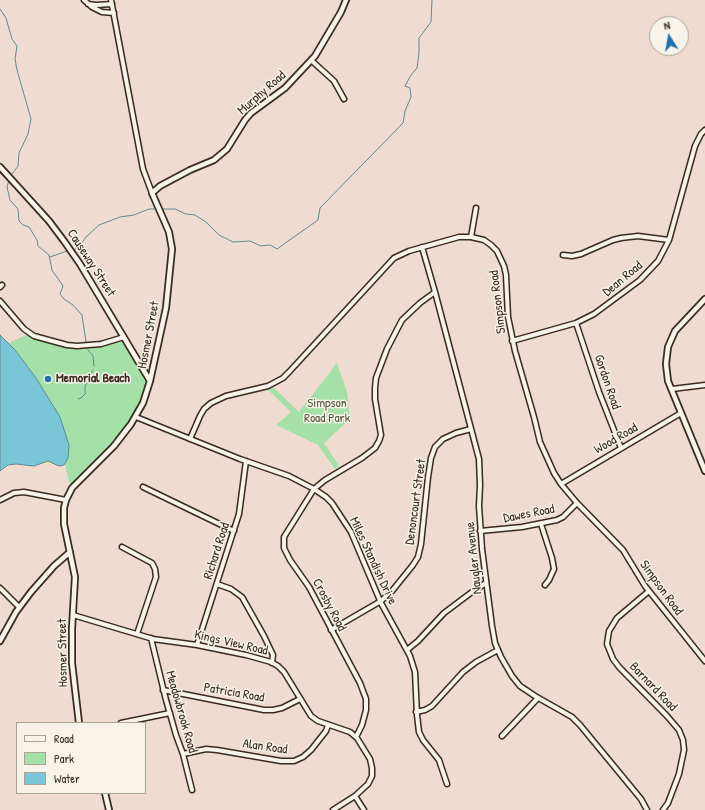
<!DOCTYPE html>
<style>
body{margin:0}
#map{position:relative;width:705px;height:810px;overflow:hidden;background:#efdbcf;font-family:"Patrick Hand",sans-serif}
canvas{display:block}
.legend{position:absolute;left:16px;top:722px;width:130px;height:72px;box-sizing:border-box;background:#f7f3e8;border:1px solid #aca397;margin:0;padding:5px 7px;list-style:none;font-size:12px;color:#3b2a1e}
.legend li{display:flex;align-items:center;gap:8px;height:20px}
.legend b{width:20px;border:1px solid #aca397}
.north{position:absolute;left:649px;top:16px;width:40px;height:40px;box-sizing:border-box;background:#f7f3e8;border:1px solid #aca397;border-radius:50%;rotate:349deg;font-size:11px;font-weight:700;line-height:16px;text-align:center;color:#3b2a1e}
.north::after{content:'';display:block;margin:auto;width:14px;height:18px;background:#1f6fb2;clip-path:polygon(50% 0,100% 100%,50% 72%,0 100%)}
</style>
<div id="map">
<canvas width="705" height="810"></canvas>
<ul class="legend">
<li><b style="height:5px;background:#f7f3e8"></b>Road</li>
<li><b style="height:11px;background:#a4e0a7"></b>Park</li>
<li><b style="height:11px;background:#79c6d8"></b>Water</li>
</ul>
<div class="north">N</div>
</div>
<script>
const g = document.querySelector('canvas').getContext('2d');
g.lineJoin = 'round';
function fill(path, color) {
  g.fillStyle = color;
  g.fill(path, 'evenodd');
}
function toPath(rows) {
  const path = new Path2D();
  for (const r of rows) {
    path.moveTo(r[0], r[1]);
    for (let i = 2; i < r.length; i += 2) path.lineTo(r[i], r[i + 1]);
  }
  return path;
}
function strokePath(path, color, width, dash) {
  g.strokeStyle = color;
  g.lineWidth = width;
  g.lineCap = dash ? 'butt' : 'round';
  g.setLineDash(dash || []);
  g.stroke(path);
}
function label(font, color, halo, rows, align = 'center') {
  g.font = font + ' "Patrick Hand",sans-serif';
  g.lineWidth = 3;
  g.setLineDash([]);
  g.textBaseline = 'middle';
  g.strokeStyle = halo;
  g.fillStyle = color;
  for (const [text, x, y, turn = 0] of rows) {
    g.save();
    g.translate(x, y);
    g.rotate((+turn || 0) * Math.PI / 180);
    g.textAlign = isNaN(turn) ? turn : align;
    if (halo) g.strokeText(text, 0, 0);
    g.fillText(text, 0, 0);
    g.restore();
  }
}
fill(toPath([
 [28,334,34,336,83,346,124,337,150,381,131,424,72,488,68,478,65,464,68,458,69,445,60,417,36,378,9,343],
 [337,363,347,392,350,419,324,443,339,466,335,469,318,445,276,425,291,412,267,389,273,387,299,412]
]), '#a4e0a7');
const water = toPath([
 [0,335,15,350,36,378,60,417,69,445,68,458,64,465,59,466,48,461,34,466,16,464,8,465,0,471,0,335]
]);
fill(water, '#79c6d8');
strokePath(water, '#60888e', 1);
strokePath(toPath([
 [0,9,6,18,12,39,17,46,15,59,17,70,31,119,28,134,19,153,18,166,12,174],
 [0,173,8,181],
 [9,180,7,187,10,200,18,209,19,221,23,225,29,227,37,240,38,246,49,255,52,270,63,286,60,294,64,299,73,305,82,315,86,342],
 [162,209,175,209,186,214,195,215,206,222,219,235,233,242,250,241,261,246,270,245,277,249,318,220,320,208,403,123,405,111,411,97,410,88,405,86,411,75,417,68,419,53,419,38,431,22,432,0],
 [75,249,78,248,86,237,99,225,120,217,134,215,149,209,154,209],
 [50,257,67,251],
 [88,350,93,356,94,366],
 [78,399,81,398,85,394,85,387,88,379,93,370]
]), '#60888e', 1);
const minor = toPath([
 [84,0,92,7,102,12,114,13],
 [111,0,143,169,152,193],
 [88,4,96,5,112,4],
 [311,60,334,81,344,99],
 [471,237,476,208],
 [422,247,435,292,479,459,480,485,479,506,482,549,492,626,495,643,501,657,512,676,520,686,535,696,572,717,580,725,641,799,647,810],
 [563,255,572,256,581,254,613,240,621,238,638,236,669,240],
 [0,287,2,285],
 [0,301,24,329,34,336,67,345,77,346,101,344,124,337],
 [576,323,599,392,621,448],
 [512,341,576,323,594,314,640,280,658,261,669,240,695,146,701,134,705,130],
 [672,389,705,385],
 [136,417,240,459,289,476,314,489,326,497,332,503,351,532,381,603,410,656,415,672,417,715,419,732,423,740,439,760,447,784],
 [190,439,200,416,204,409,211,403,226,396,268,386,283,378,289,372,394,258,409,251,459,237,471,237,484,240,491,245,497,251,504,266,506,275,508,317,515,351,534,417,540,442,554,473,561,484,577,503,623,550,645,586,705,661],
 [561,484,681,413],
 [143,487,234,531],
 [0,500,14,493,24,492,66,500],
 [541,524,552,558,554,569,549,580,545,585],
 [480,531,522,527,557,520,563,517,577,503],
 [122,547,152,563,155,569,156,577,137,634],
 [217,584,231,589,242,597,264,636,273,655,272,663],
 [0,588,19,607],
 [649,591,617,618,609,631,607,644,613,659,619,667,667,716,679,730,683,740,684,750,679,774,668,803,663,810],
 [73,615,153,639,197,645,246,655,271,662,278,666,284,672,311,716,318,721,350,732,357,738,370,759,372,768,372,776,368,784,355,796,333,810],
 [331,630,381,601,392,591,413,565,418,557,421,544,428,477,431,458,435,447,443,439,456,433,471,429],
 [151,638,166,700,176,735,183,754,192,790],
 [197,645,239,514,246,461],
 [407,650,418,641,444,613,472,592,486,583],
 [163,690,264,710,273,710,282,708,300,699],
 [416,712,425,710,432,706,463,672,476,662,498,650],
 [121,723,170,713],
 [502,736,538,698],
 [356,737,362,725,366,710,366,699,360,683,309,587,290,560,284,548,284,537,314,489,325,480,362,458,375,448,379,441,381,435,375,399,375,388,376,378,387,349,402,320,420,303,435,292],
 [183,754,206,749,217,750,281,761,294,761,303,757,311,750,326,731,328,725],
 [355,796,364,810]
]);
const tertiary = toPath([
 [0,167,49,221,64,241,80,264,150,381],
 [705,299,675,331,668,347,666,364,668,381,705,471],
 [0,641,16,612,31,592,54,566,70,552],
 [79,723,72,663,72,629,75,577,64,524,64,508,66,500,72,488,114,446,131,424,143,403,150,381,166,308,172,249,169,232,152,193,160,186,190,170,214,160,227,149,245,120,251,113,285,88,315,56,341,12,346,0],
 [105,793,109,810]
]);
strokePath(minor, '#3b2a1e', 7);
strokePath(tertiary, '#3b2a1e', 8);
strokePath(minor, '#f7f3e8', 4);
strokePath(tertiary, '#f7f3e8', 4.5);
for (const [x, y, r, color] of [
 [48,379,4,"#1f6fb2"]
]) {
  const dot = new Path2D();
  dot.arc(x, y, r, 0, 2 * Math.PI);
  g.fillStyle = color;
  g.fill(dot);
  strokePath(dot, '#f7f3e8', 1.5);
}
label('13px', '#3b2a1e', '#f7f3e8', [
 ["Murphy Road",262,93,-41],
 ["Causeway Street",91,263,57],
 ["Dean Road",623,279,-40],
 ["Simpson Road",498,302,-97],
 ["Hosmer Street",149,335,-79],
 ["Gordon Road",607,382,71],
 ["Wood Road",616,439,-30],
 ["Denoncourt Street",416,502,-82],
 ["Dawes Road",529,514,-11],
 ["Richard Road",217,551,-72],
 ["Naugler Avenue",474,558,-96],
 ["Miles Standish Drive",373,561,65],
 ["Simpson Road",661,588,54],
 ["Crosby Road",329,605,62],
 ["Kings View Road",231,643,13],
 ["Hosmer Street",63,653,-91],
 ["Barnard Road",653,687,46],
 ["Patricia Road",234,693,10],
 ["Meadowbrook Road",181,712,74],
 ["Alan Road",265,747,8]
]);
label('bold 13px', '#3b2a1e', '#f7f3e8', [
 ["Memorial Beach",56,379]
], 'left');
label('13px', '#555840', '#f7f3e8', [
 ["Simpson",327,404],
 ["Road Park",327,419]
]);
</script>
